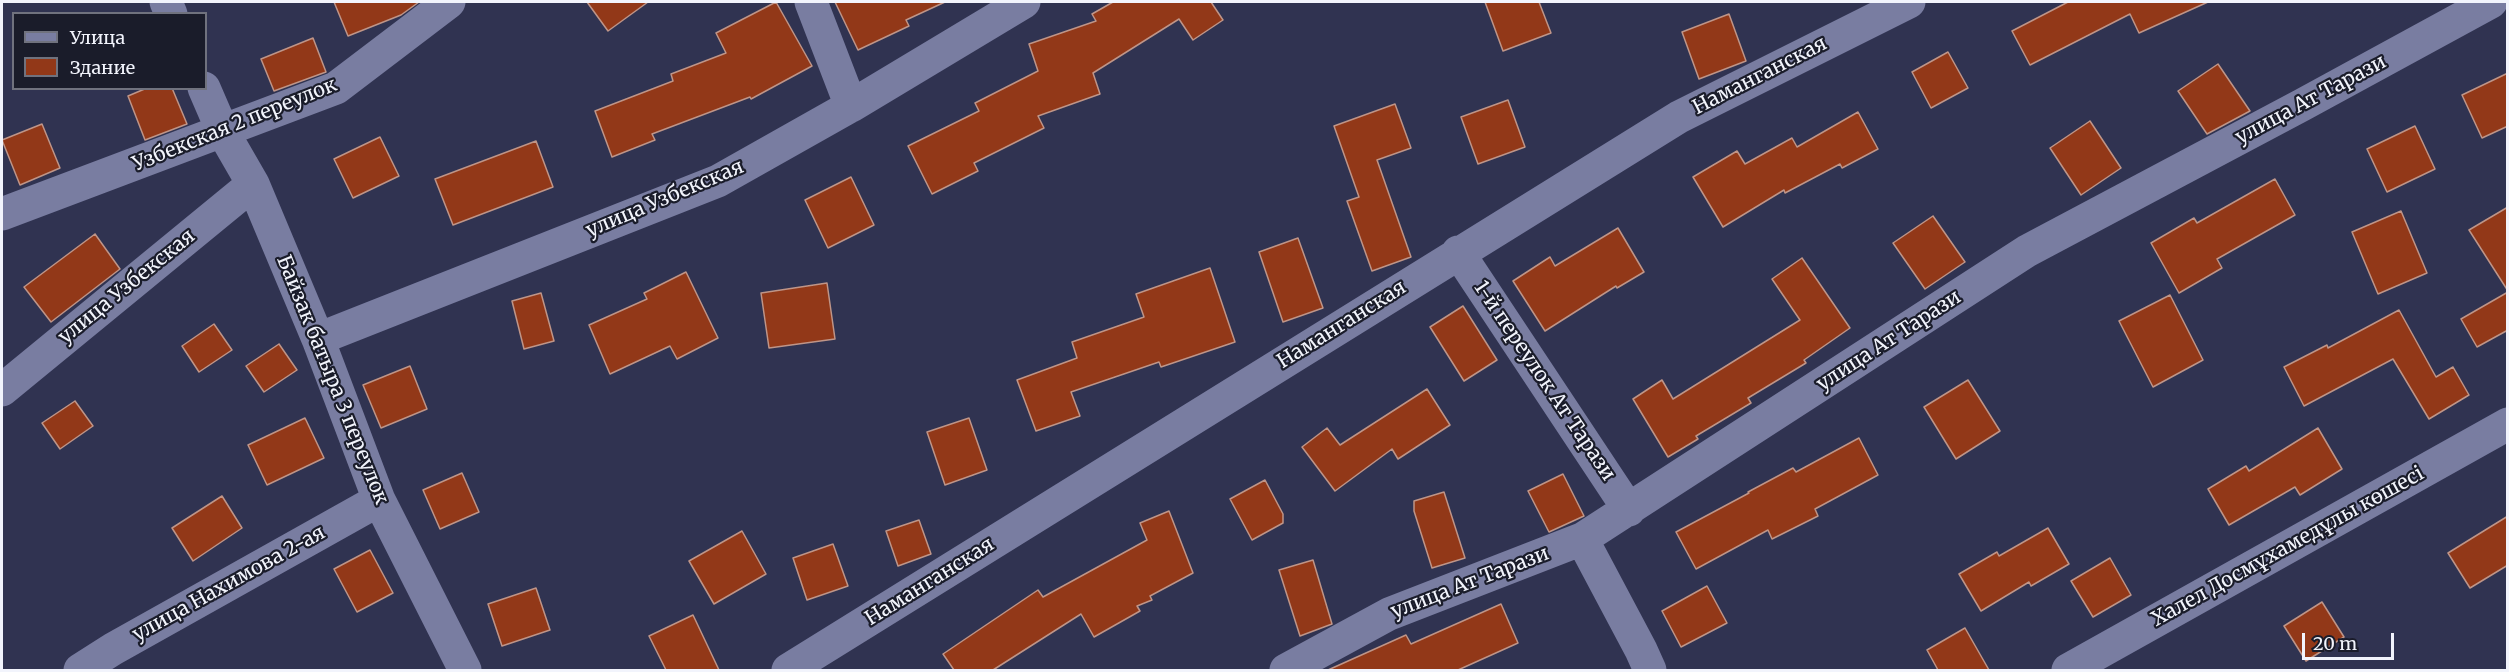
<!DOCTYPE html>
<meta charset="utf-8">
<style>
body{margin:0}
#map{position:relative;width:2509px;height:672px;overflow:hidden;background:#303351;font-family:Merriweather,serif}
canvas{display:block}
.frame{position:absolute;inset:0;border:3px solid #f2f4fc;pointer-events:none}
.legend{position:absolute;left:12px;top:12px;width:195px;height:78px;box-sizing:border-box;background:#1a1c2a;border:2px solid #70727e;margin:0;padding:8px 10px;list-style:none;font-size:18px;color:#f2f4fc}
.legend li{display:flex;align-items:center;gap:12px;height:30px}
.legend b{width:30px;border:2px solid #70727e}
.scale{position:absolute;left:2302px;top:633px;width:92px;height:27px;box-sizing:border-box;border:3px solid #f2f4fc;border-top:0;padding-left:8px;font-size:18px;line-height:21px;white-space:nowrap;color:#f2f4fc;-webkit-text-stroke:4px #1a1c2a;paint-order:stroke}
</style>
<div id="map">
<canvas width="2509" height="672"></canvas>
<div class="frame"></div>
<ul class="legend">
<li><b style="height:8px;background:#797da1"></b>Улица</li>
<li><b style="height:16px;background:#923818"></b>Здание</li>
</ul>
<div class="scale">20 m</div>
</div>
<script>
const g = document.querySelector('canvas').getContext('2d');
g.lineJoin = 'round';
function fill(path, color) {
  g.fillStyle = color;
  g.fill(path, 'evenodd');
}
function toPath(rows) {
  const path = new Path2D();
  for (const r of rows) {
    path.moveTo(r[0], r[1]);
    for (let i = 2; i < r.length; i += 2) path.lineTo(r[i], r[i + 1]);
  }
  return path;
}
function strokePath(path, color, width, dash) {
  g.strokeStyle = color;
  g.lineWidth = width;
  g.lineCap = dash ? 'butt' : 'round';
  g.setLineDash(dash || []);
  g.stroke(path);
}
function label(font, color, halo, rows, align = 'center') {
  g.font = font + ' Merriweather,serif';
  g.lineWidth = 4.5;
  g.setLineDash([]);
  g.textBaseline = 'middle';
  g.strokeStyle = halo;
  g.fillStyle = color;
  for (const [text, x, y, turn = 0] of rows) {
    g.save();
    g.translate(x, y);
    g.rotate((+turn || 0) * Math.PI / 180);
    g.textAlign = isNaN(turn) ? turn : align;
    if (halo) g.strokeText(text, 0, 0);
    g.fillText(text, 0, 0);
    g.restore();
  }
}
const building = toPath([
 [334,2,419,2,401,15,348,36,334,2],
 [587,2,648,2,608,31,587,2],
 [776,2,812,66,751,99,750,97,652,134,655,140,612,157,595,111,673,81,671,74,726,53,716,33,776,2],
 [835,2,945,2,906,20,909,26,858,50,835,2],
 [1113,2,1211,2,1223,20,1193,40,1179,19,1093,73,1100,94,1038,116,1044,128,974,163,978,171,932,194,908,146,979,111,975,103,1038,71,1029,44,1096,21,1092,14,1113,2],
 [1485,2,1539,2,1551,33,1503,51,1485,2],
 [2068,2,2208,2,2139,33,2130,14,2030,65,2012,31,2068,2],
 [1729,14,1746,61,1699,79,1682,32,1729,14],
 [313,38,326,72,274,91,261,59,313,38],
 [1948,52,1968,88,1931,108,1912,72,1948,52],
 [2218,64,2250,111,2207,134,2178,91,2218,64],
 [2508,73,2508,126,2482,138,2462,95,2508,73],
 [147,88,172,88,187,124,145,140,128,96,147,88],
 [1508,100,1525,147,1478,164,1461,117,1508,100],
 [1395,104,1411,148,1377,160,1411,257,1372,271,1347,201,1359,197,1334,126,1395,104],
 [1858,112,1878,149,1842,168,1840,164,1785,193,1784,190,1723,227,1693,177,1737,151,1745,164,1792,138,1797,147,1858,112],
 [2090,121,2121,168,2081,195,2050,148,2090,121],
 [42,124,60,168,20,185,2,140,42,124],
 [2415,126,2435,169,2387,192,2367,149,2415,126],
 [380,137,399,176,353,198,334,159,380,137],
 [536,141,553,187,453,225,435,179,536,141],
 [851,177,874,225,828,248,805,200,851,177],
 [2275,179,2295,215,2217,259,2222,268,2179,293,2151,243,2194,218,2197,223,2275,179],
 [2508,207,2508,291,2469,230,2508,207],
 [2401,211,2427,273,2378,294,2352,232,2401,211],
 [1933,216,1965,262,1925,289,1893,243,1933,216],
 [1618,228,1644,272,1617,288,1616,286,1545,331,1513,281,1550,257,1555,266,1618,228],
 [95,234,120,269,51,322,24,287,95,234],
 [1298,238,1323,308,1283,322,1259,252,1298,238],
 [1802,258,1850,328,1804,360,1806,363,1748,398,1751,403,1696,436,1698,439,1668,457,1633,399,1662,380,1673,399,1800,320,1772,279,1802,258],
 [1210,268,1235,342,1161,367,1159,362,1071,392,1080,416,1036,431,1017,380,1077,358,1072,342,1144,317,1136,294,1210,268],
 [686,272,718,338,677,359,670,346,610,374,589,325,647,299,644,293,686,272],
 [827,283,835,339,769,348,761,293,827,283],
 [2508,292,2508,330,2477,347,2461,319,2508,292],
 [541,293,554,341,524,349,512,301,541,293],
 [2170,295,2203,360,2153,387,2119,321,2170,295],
 [1463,306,1497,360,1464,381,1430,327,1463,306],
 [2399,310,2436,377,2453,367,2469,395,2429,419,2393,359,2304,406,2284,367,2327,345,2328,348,2399,310],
 [214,324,232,350,199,372,182,346,214,324],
 [279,344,297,370,264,392,246,366,279,344],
 [410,366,427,409,381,428,363,385,410,366],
 [1968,380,2000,431,1956,459,1924,407,1968,380],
 [1427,389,1450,425,1398,459,1392,449,1335,491,1302,447,1327,428,1340,445,1427,389],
 [75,401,93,426,60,449,42,423,75,401],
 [305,418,324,458,267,485,248,445,305,418],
 [969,418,987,470,945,485,927,432,969,418],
 [2318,428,2342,469,2300,495,2295,487,2229,525,2208,489,2246,466,2249,471,2318,428],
 [1859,438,1878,475,1815,509,1818,516,1772,539,1768,530,1696,569,1676,532,1749,493,1748,492,1793,468,1796,472,1859,438],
 [462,473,479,512,440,529,423,490,462,473],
 [1563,474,1584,516,1549,532,1528,491,1563,474],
 [1265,480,1283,514,1283,523,1252,540,1230,499,1265,480],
 [1444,492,1465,558,1432,568,1414,511,1414,501,1444,492],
 [222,496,242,528,193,561,172,528,222,496],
 [1169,511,1193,573,1150,596,1152,600,1137,606,1140,611,1094,637,1081,614,993,670,954,670,943,654,1038,590,1043,597,1147,540,1140,523,1169,511],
 [2508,516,2508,565,2470,588,2448,553,2508,516],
 [919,520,931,554,898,566,886,531,919,520],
 [2048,528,2069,564,2031,586,2029,582,1981,611,1959,574,1997,552,1999,556,2048,528],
 [742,531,766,574,714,604,689,561,742,531],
 [833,544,848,586,807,600,793,558,833,544],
 [370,550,393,593,357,612,334,569,370,550],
 [2110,558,2131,595,2093,617,2071,581,2110,558],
 [1313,560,1332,624,1300,636,1279,570,1313,560],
 [1707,586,1727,623,1681,647,1662,611,1707,586],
 [536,588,550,630,502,646,488,604,536,588],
 [2322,602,2344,637,2306,661,2284,626,2322,602],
 [1501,604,1518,643,1458,670,1328,670,1406,635,1411,644,1501,604],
 [693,615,719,670,666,670,649,636,693,615],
 [1965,628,1989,670,1938,670,1927,650,1965,628]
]);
fill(building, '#923818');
strokePath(building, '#bf9588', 1.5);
strokePath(toPath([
 [166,2,171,14],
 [811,2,851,106],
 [204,88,223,132,253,184,318,339,379,500,465,670],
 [2,214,336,88,449,2],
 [1458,252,1629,510],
 [318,339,718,181,851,106,1024,2],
 [2,390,253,184],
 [1582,539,1641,650,1650,670],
 [80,670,113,649,379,500],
 [788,670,1679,117,1909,2],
 [1286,670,1389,614,1582,539,2027,251,2302,105,2491,2],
 [2068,670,2508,424]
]), '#797da1', 33);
label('20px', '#f2f4fc', '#1a1c2a', [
 ["Наманганская",1760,76,-27],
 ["улица Ат Тарази",2311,100,-28],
 ["Узбекская 2 переулок",235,125,-22],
 ["улица Узбекская",665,199,-23],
 ["улица Узбекская",127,287,-39],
 ["Наманганская",1342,325,-32],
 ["улица Ат Тарази",1889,341,-33],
 ["Байзак батыра 3 переулок",332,380,68],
 ["1-й переулок Ат Тарази",1544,381,56],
 ["Халел Досмұхамедұлы көшесі",2288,547,-29],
 ["Наманганская",930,582,-32],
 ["улица Ат Тарази",1470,583,-21],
 ["улица Нахимова 2-ая",229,584,-29]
]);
</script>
